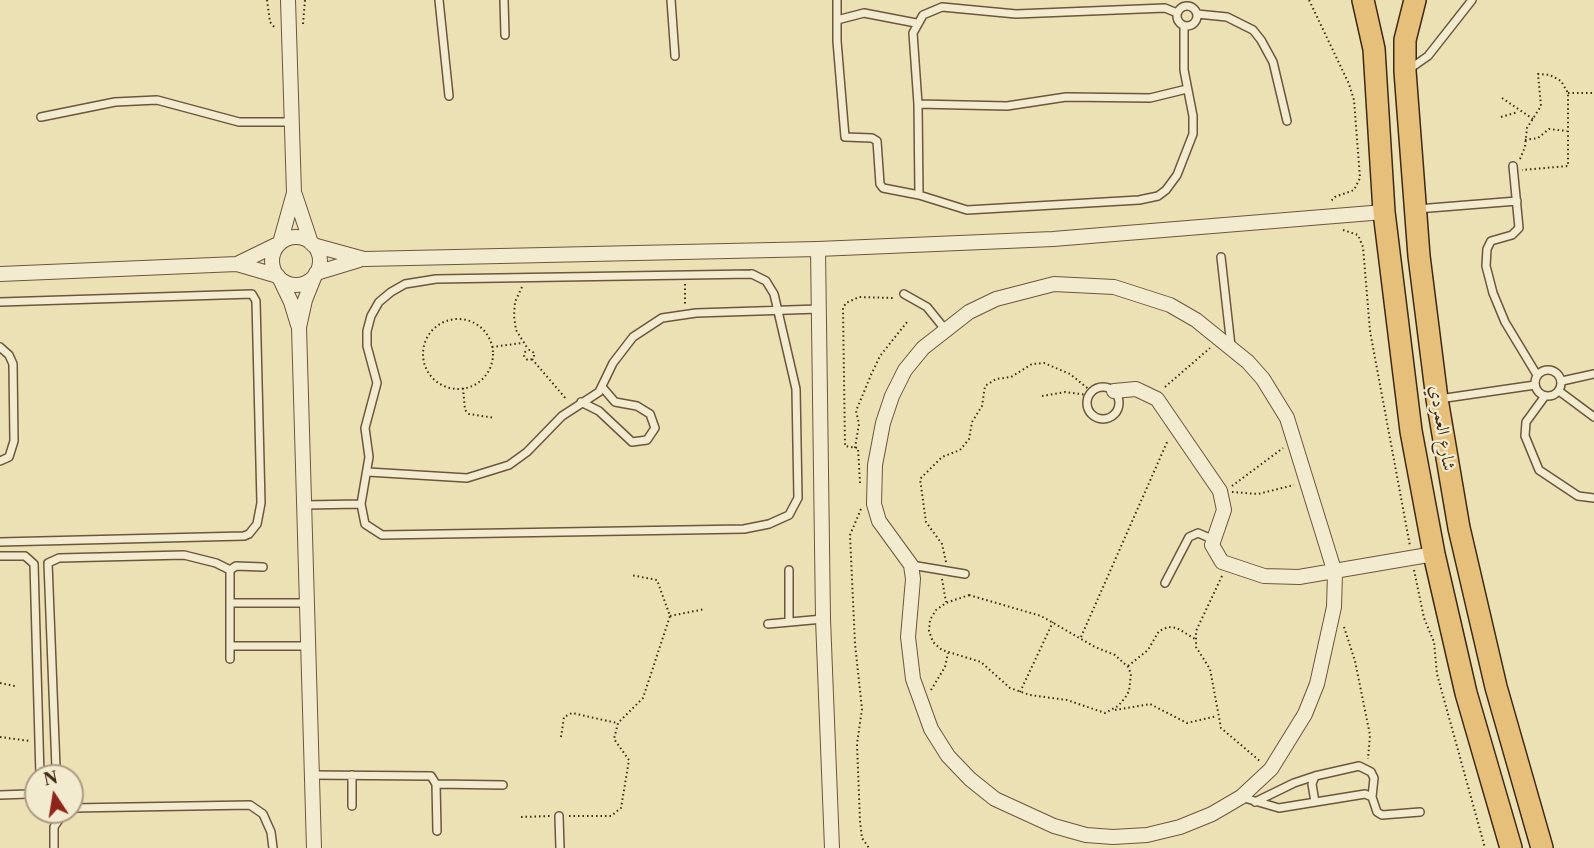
<!DOCTYPE html>
<meta charset="utf-8">
<style>
body{margin:0}
#map{position:relative;width:1594px;height:848px;overflow:hidden;background:#ece0b5;font-family:"Libre Caslon Text",serif}
canvas{display:block}
.north{position:absolute;left:24px;top:764px;width:60px;height:60px;box-sizing:border-box;background:#f3ebcf;border:2px solid #ab9d84;border-radius:50%;rotate:348deg;font-size:16px;font-weight:700;line-height:24px;text-align:center;color:#3e2913}
.north::after{content:'';display:block;margin:auto;width:21px;height:27px;background:#8f2418;clip-path:polygon(50% 0,100% 100%,50% 72%,0 100%)}
</style>
<div id="map">
<canvas width="1594" height="848"></canvas>
<div class="north">N</div>
</div>
<script>
const g = document.querySelector('canvas').getContext('2d');
g.lineJoin = 'round';
function toPath(rows) {
  const path = new Path2D();
  for (const r of rows) {
    if (r.length === 3) {
      path.moveTo(r[0] + r[2], r[1]);
      path.arc(r[0], r[1], r[2], 0, 2 * Math.PI);
      continue;
    }
    path.moveTo(r[0], r[1]);
    for (let i = 2; i < r.length; i += 2) path.lineTo(r[i], r[i + 1]);
  }
  return path;
}
function strokePath(path, color, width, dash) {
  g.strokeStyle = color;
  g.lineWidth = width;
  g.lineCap = dash ? 'butt' : 'round';
  g.setLineDash(dash || []);
  g.stroke(path);
}
function label(font, color, halo, rows, align = 'center') {
  g.font = font + ' "Libre Caslon Text",Amiri,serif';
  g.lineWidth = 4.5;
  g.setLineDash([]);
  g.textBaseline = 'middle';
  g.strokeStyle = halo;
  g.fillStyle = color;
  for (const [text, x, y, turn = 0] of rows) {
    g.save();
    g.translate(x, y);
    g.rotate((+turn || 0) * Math.PI / 180);
    g.textAlign = isNaN(turn) ? turn : align;
    if (halo) g.strokeText(text, 0, 0);
    g.fillText(text, 0, 0);
    g.restore();
  }
}
const lane = toPath([
 [439,0,449,96],
 [504,0,505,35],
 [671,0,675,56],
 [837,0,837,41,845,137,872,138,877,141,880,184,883,188,919,195,967,210,1139,200,1158,196,1166,190,1177,175,1193,134,1193,116,1184,70,1184,26],
 [1187,16,10],
 [1197,14,1227,17,1253,30,1261,40,1273,62,1287,121],
 [837,20,864,13,916,23],
 [1408,70,1428,56,1472,0],
 [918,104,1007,106,1066,97,1150,98,1187,89],
 [41,117,115,102,157,100,239,122,292,122],
 [1513,166,1519,228,1512,235,1491,241,1487,249,1486,266,1493,293,1505,322,1537,375],
 [919,195,918,104,913,33,923,15,942,7,1016,14,1165,8,1177,13],
 [1417,209,1517,201],
 [1221,257,1231,346],
 [752,274,766,281,774,294,796,389,798,498,789,515,769,524,744,529,382,535,365,524,361,504,369,457,365,428,377,383,367,346,367,331,371,316,379,302,391,292,405,284,436,279,752,274],
 [904,294,927,307,944,328],
 [0,302,252,294,256,301,261,503,257,524,249,534,244,536,0,542],
 [0,347,9,355,13,364,14,441,9,457,0,461],
 [1548,383,13],
 [1562,381,1594,374],
 [1103,403,16],
 [1559,391,1594,417],
 [1545,396,1526,422,1525,436,1539,470,1578,496,1594,498],
 [1439,399,1535,385],
 [581,402,599,411,632,442,647,440,655,428,650,414,637,406,615,402,603,388],
 [368,472,467,478,509,465,527,452,562,416,599,392,613,363,633,337,662,318,696,313,819,309],
 [304,505,361,504],
 [0,556,25,556,34,564,40,776],
 [911,565,965,574],
 [1165,583,1189,537,1198,533,1212,539],
 [230,603,307,603],
 [789,622,789,570],
 [768,624,823,619],
 [230,646,308,646],
 [230,659,230,570,236,566,263,567],
 [56,768,48,563,59,558,184,555,216,563,230,570],
 [312,775,431,776,436,784,437,831],
 [352,775,352,806],
 [436,784,503,785],
 [0,795,28,794,36,788],
 [1241,797,1279,808,1365,794,1372,797,1377,812,1382,815,1420,812],
 [1255,802,1294,783,1315,776],
 [1315,802,1312,784,1315,776,1359,766,1371,772,1374,778,1372,797],
 [72,808,250,805,263,814,271,832,273,848],
 [559,816,560,848],
 [54,848,54,827,64,812]
]);
const street = toPath([
 [295,195,311,243],
 [296,261,24],
 [280,243,294,193,288,0],
 [313,245,364,259,818,249,1053,239,1384,212],
 [818,249,823,619,832,848],
 [239,263,278,244],
 [316,273,359,260],
 [0,274,237,264,278,276],
 [280,279,291,302,298,325],
 [1054,284,1114,287,1170,305,1196,320,1248,362,1263,379,1287,418,1335,573,1334,607,1317,684,1305,714,1271,769,1241,797,1212,814,1180,827,1147,835,1113,837,1086,835,1054,826,995,799,970,779,948,756,931,729,913,679,908,637,913,579,911,565,879,521,874,504,875,465,883,423,892,396,905,370,923,348,969,312,996,299,1054,284],
 [1114,391,1136,389,1157,399,1220,491,1224,510,1212,545,1222,562,1264,576,1299,577,1434,554],
 [314,848,299,327,305,300,315,275]
]);
const primary = toPath([
 [1363,0,1374,49,1384,212,1411,431,1434,554,1466,693,1511,848],
 [1415,0,1405,40,1405,71,1419,256,1437,399,1459,528,1496,687,1542,848]
]);
strokePath(lane, '#6a573c', 10);
strokePath(street, '#6a573c', 16);
strokePath(primary, '#3e2913', 24);
strokePath(toPath([
 [267,0,270,22,275,28],
 [1309,0,1349,84,1354,100,1360,178,1354,190,1335,197,1330,202],
 [303,24,305,0],
 [1568,93,1594,93],
 [1502,98,1533,119],
 [1501,117,1518,112],
 [1525,140,1538,138,1549,129,1567,131],
 [1520,159,1525,147,1527,128,1541,106,1538,74,1550,75,1561,81,1568,93,1568,166,1522,170],
 [1343,230,1358,235,1363,247,1370,331,1410,546],
 [685,284,685,305],
 [522,287,515,302,514,316,516,330,528,349],
 [458,354,35],
 [492,347,522,343],
 [529,355,5],
 [532,359,567,400],
 [1165,387,1210,348],
 [463,388,465,410,469,414,495,418],
 [1042,396,1065,392,1088,395],
 [855,448,859,424,856,411,871,375,880,356,907,322],
 [860,483,858,448,845,446,843,308,846,303,859,297,895,298],
 [1232,486,1283,448],
 [1232,492,1258,494,1294,485],
 [861,509,850,535,855,644,862,709,857,744,860,821,862,838,869,848],
 [946,562,942,544,926,522,920,479,942,457,960,450,969,439,972,422,982,406,985,386,996,379,1011,377,1032,364,1044,363,1070,374,1091,391],
 [1414,570,1424,618,1434,642,1437,674,1485,848],
 [1222,576,1196,631,1196,647,1210,669,1221,728,1261,762],
 [942,579,946,602],
 [969,595,1041,616,1095,647,1115,655,1128,667,1131,674,1129,691,1125,698,1118,706,1105,713,1067,700,1030,695,1010,688,981,662,942,650,933,642,929,631,930,620,936,610,946,603,969,595],
 [670,616,705,609],
 [1344,627,1355,661,1370,735,1368,759],
 [1081,637,1168,440],
 [1128,666,1148,650,1159,631,1168,627,1177,628,1195,639],
 [0,683,15,686],
 [931,690,945,667,948,653],
 [1020,692,1053,622],
 [1115,710,1150,704,1187,723,1217,716],
 [0,737,30,741],
 [561,737,564,717,572,713,617,723],
 [569,816,611,816,621,808,629,760,614,739,618,723,643,698,670,616,657,580,631,575],
 [521,817,551,816]
]), '#3e2913', 2, [1.5, 3]);
strokePath(lane, '#f3ebcf', 7);
strokePath(street, '#f3ebcf', 14);
strokePath(primary, '#e6c07a', 21);
label('18px', '#3e2913', '#f3ebcf', [
 ["شارع العمردي",1442,428,81]
]);
</script>
